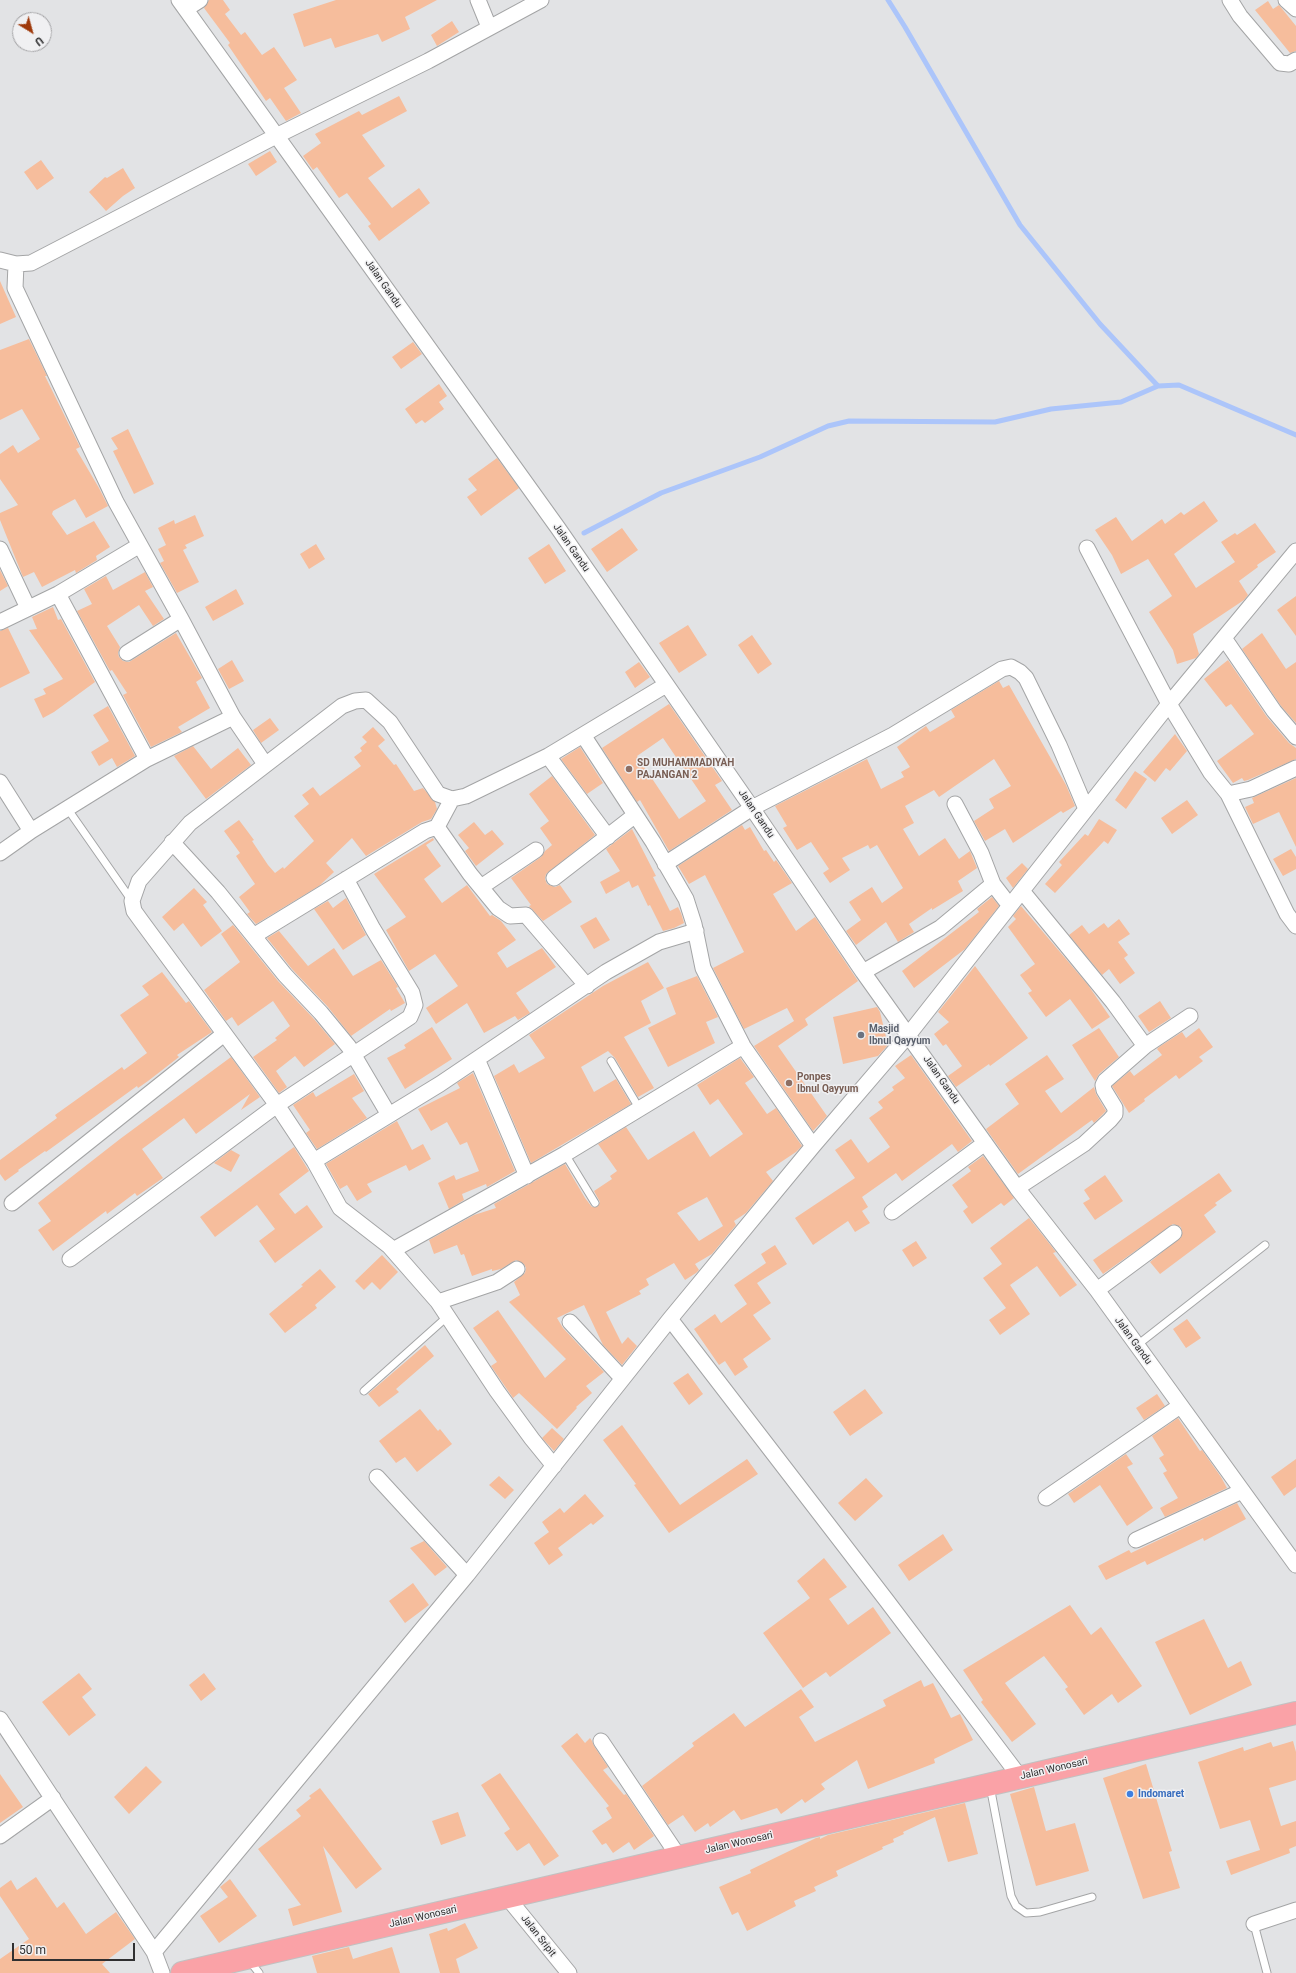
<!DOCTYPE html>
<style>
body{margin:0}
#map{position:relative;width:1296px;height:1973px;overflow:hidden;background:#e2e3e5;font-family:Roboto,sans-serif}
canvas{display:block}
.north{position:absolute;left:12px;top:12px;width:40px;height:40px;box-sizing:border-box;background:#f0f0f2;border:1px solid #a3a3a5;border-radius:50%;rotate:143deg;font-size:11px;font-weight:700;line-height:16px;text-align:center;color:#303031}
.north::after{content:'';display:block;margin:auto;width:14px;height:18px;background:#9f3a0c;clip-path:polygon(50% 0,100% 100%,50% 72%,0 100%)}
.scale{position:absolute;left:12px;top:1943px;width:123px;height:18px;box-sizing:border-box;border:2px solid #303031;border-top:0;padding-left:5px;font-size:12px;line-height:14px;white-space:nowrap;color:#303031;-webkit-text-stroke:3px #f0f0f2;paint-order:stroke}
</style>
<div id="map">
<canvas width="1296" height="1973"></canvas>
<div class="north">U</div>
<div class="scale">50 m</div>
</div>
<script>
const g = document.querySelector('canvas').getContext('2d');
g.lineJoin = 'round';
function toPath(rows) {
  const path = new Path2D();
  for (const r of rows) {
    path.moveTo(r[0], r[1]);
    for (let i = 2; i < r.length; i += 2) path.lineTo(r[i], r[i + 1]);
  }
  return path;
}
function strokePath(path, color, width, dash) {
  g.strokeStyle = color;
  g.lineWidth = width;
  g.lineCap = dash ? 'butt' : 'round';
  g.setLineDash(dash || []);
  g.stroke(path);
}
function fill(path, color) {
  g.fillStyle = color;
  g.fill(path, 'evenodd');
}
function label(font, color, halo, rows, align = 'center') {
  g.font = font + ' Roboto,sans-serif';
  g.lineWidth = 3;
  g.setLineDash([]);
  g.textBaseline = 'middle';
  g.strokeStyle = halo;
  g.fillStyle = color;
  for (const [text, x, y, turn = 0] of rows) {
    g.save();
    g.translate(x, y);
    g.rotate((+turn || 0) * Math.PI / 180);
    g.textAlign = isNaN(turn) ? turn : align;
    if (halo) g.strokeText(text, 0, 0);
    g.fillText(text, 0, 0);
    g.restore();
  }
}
strokePath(toPath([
 [888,0,905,27,1020,225,1100,324,1158,386],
 [584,533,661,493,760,457,828,426,849,421,995,422,1051,409,1121,402,1158,386,1179,385,1296,435]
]), '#acc5fa', 5);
fill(toPath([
 [209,0,223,0,230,10,225,14,241,35,245,32,262,55,274,47,297,80,284,88,301,113,286,121,270,98,266,101,228,45,230,43,204,8],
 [336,0,437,0,405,17,410,29,382,42,378,34,335,48,331,38,304,47,293,14],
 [1268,1,1273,9,1279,5,1296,26,1296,51,1290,53,1255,10],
 [452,21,459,32,437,46,431,35],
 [399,96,407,111,362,135,385,166,368,178,392,208,419,188,430,203,379,241,368,226,371,224,347,193,339,198,317,167,313,170,303,156,321,143,315,134,359,111,362,115],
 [270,151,277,162,256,176,248,164],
 [41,160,54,178,37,190,24,172],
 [123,168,135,188,123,196,106,211,89,192,105,177,107,178],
 [0,281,16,317,0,324],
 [29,339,47,376,45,376,80,447,76,449,99,488,108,506,86,518,75,499,53,511,52,514,67,535,94,521,110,547,96,556,97,560,76,573,75,570,42,587,34,572,23,577,0,520,0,513,18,505,0,479,0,454,13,445,18,453,40,439,22,409,0,420,0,350],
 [413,342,422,354,401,369,392,357],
 [439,384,447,396,439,402,444,409,425,423,422,420,416,424,405,409],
 [128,429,154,484,134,494,113,451,118,449,111,438],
 [497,458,519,488,481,516,467,497,477,490,468,479],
 [1204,501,1218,521,1174,554,1196,588,1235,562,1221,542,1235,533,1237,535,1255,523,1276,552,1257,565,1258,567,1239,581,1248,595,1244,600,1193,634,1199,654,1196,658,1177,664,1173,650,1149,612,1172,596,1148,559,1121,574,1112,555,1095,530,1116,517,1132,541,1162,519,1165,524,1181,512,1184,515],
 [195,515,204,536,185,545,187,548,183,550,199,582,177,593,160,563,164,561,158,549,166,545,158,528,174,520,175,524],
 [622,528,638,550,607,572,591,549],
 [316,544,325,559,309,569,300,554],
 [549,544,566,571,545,584,528,558],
 [0,570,8,586,0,591],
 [145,572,153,587,145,591,164,619,153,626,139,605,107,626,120,647,118,653,119,657,123,661,129,662,176,633,202,678,196,682,210,708,178,727,182,732,151,747,123,695,127,693,112,670,110,671,77,611,92,604,84,589,106,576,113,590],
 [236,589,244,604,213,621,205,607],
 [1296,596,1296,636,1277,610],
 [53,607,58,620,61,619,95,682,54,712,43,718,34,699,46,694,43,689,63,679,29,630,37,629,32,617],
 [688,625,707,655,679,673,659,643],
 [8,628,30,673,0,688,0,631],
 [1262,633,1286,669,1296,662,1296,723,1281,706,1242,649],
 [752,635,772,664,758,674,738,645],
 [232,660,244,681,229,689,218,669],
 [1228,660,1267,717,1289,743,1296,748,1296,759,1248,780,1244,781,1242,778,1233,783,1217,761,1254,734,1231,704,1226,707,1204,679],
 [639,662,650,677,635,688,625,672],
 [999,681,1003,688,1009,685,1066,785,1075,806,1063,813,1061,811,1013,843,1005,829,985,841,974,821,994,808,989,799,1011,786,994,759,939,797,934,790,905,806,914,823,903,829,919,856,945,838,959,859,970,851,977,868,958,881,963,891,932,910,932,908,909,924,914,932,898,942,886,922,856,945,846,931,861,920,849,902,872,887,882,903,903,888,877,845,870,849,868,845,842,858,850,870,830,883,823,873,829,869,811,842,797,850,783,828,787,826,775,806,867,759,881,789,904,777,901,772,910,767,897,747,926,726,930,732,955,717,951,710],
 [669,704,722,781,715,785,732,810,669,851,640,800,637,802,602,748],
 [663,738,706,801,679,819,637,756],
 [108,706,135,756,117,767,112,758,99,766,91,752,109,741,93,715],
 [270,718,279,730,261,743,253,730],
 [373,727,385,740,378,746,394,765,396,764,414,791,423,788,435,802,437,809,431,819,422,822,366,856,352,838,326,863,334,872,319,886,256,924,247,914,250,912,239,897,255,884,236,856,240,853,224,831,239,820,254,840,252,841,268,865,275,873,283,867,284,869,314,841,294,816,309,804,302,795,313,787,320,796,361,766,354,757,362,751,360,748,367,742,362,737],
 [1175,734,1187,751,1170,771,1166,768,1155,782,1143,772],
 [193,746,211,769,238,748,251,765,206,799,174,756],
 [580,747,603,783,587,794,561,759],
 [1135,771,1147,779,1126,809,1115,800],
 [552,776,595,835,546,874,545,879,547,884,555,887,560,885,572,902,543,921,529,906,531,905,511,878,541,857,545,851,552,845,540,828,549,821,529,794],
 [1296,778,1296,847,1279,812,1253,824,1245,807,1254,803,1252,798],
 [1187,800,1198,815,1172,834,1161,818],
 [1099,819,1117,830,1108,844,1104,841,1055,893,1045,884,1062,865,1059,862,1085,834,1088,836],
 [474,822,485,835,492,830,504,844,476,866,465,851,469,848,458,835],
 [742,825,745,830,750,827,764,851,766,850,774,862,776,860,792,883,773,894,796,931,815,917,858,981,805,1019,808,1025,778,1046,827,1116,813,1131,754,1046,794,1021,787,1008,744,1029,713,968,744,952,705,875,689,884,678,866],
 [632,829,656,876,653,877,670,911,678,907,681,913,684,923,674,928,663,931,650,905,648,906,638,885,632,888,629,881,606,894,600,882,620,871,606,849],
 [433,838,434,840,426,845,441,866,424,879,442,903,467,885,490,916,492,915,501,921,516,940,497,953,507,968,542,948,556,967,516,993,530,1013,518,1020,515,1016,484,1033,467,1003,436,1024,426,1008,458,986,435,954,409,971,386,930,406,917,374,874],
 [1291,849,1296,857,1296,869,1283,876,1273,859],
 [1022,863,1028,869,1013,888,1006,878],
 [194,888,207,902,203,905,222,931,201,947,183,923,174,931,162,917],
 [992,897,999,906,965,949,914,988,902,971,979,912,977,909],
 [346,898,366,935,343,950,314,909,328,901,333,908],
 [1021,906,1088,985,1110,1017,1092,1029,1070,999,1046,1017,1028,993,1032,991,1020,975,1035,964,1008,927,1016,919,1013,916],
 [596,917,610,940,594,949,580,926],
 [1119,919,1130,934,1118,942,1128,955,1124,958,1135,973,1120,984,1109,969,1102,975,1069,935,1082,925,1089,934,1104,923,1108,928],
 [233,925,278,981,314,1019,335,1044,304,1067,295,1056,276,1071,287,1087,279,1093,253,1057,277,1040,275,1038,290,1026,273,1001,238,1026,232,1017,226,1021,204,990,240,962,221,934],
 [279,931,308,966,334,948,353,976,381,960,398,987,396,988,405,1003,391,1011,390,1009,351,1036,328,1007,292,969,267,938],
 [648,962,664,988,641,1001,651,1023,624,1037,654,1088,638,1097,615,1058,608,1051,581,1067,594,1092,616,1079,631,1104,531,1163,494,1076,514,1064,519,1073,545,1058,529,1035,603,986],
 [975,966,1028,1038,990,1066,989,1064,956,1087,948,1076,962,1066,946,1044,943,1046,934,1034,949,1022,938,1012],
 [162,972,186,1003,189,1001,212,1032,177,1055,179,1057,148,1081,138,1088,137,1086,46,1152,45,1151,18,1170,19,1171,5,1181,0,1174,0,1160,57,1118,55,1115,122,1067,124,1070,147,1053,120,1015,149,995,142,986],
 [697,976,718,1017,706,1022,715,1043,668,1067,648,1028,676,1014,666,988],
 [1160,1001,1171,1018,1149,1032,1138,1016],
 [877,1007,880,1012,888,1045,878,1056,843,1064,833,1017],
 [432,1027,452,1059,405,1089,387,1058,406,1048,404,1045],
 [1099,1028,1119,1057,1099,1074,1095,1081,1072,1045],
 [1199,1028,1213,1047,1199,1057,1203,1061,1179,1079,1176,1075,1144,1099,1145,1101,1129,1113,1112,1086,1130,1071,1134,1076,1162,1055,1157,1049,1159,1047,1182,1032,1186,1038],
 [911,1055,972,1141,958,1152,952,1144,902,1181,896,1173,862,1197,868,1207,862,1211,870,1223,855,1232,848,1221,813,1245,795,1218,855,1178,835,1150,851,1139,868,1163,890,1147,869,1118,883,1108,878,1102,894,1090,892,1087,905,1078,895,1066],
 [1047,1055,1064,1079,1045,1091,1061,1113,1094,1087,1096,1094,1106,1111,1094,1123,1092,1120,1018,1174,986,1129,1019,1104,1005,1084],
 [231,1057,260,1097,241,1110,250,1094,196,1134,184,1118,157,1138,142,1149,163,1178,137,1196,135,1193,107,1214,106,1211,53,1251,38,1230,51,1221,38,1203,120,1139],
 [740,1058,754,1077,745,1083,767,1114,776,1108,802,1146,796,1152,766,1172,773,1181,746,1213,734,1221,736,1225,712,1254,695,1264,699,1270,696,1273,685,1280,674,1263,646,1279,649,1285,639,1291,641,1294,606,1312,622,1344,628,1337,637,1346,622,1365,603,1345,584,1305,557,1318,563,1328,604,1372,586,1386,592,1393,576,1407,577,1408,557,1429,519,1393,513,1398,491,1366,497,1362,473,1328,498,1310,545,1378,566,1359,509,1302,520,1295,514,1282,525,1273,526,1268,524,1264,516,1260,501,1269,492,1271,492,1269,472,1276,464,1254,461,1255,457,1245,434,1254,429,1240,474,1215,496,1208,494,1204,565,1164,585,1198,592,1207,597,1207,600,1202,594,1191,612,1179,610,1176,617,1171,598,1144,626,1127,648,1160,694,1131,710,1157,743,1134,718,1099,710,1105,697,1085],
 [707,1197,723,1226,699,1241,677,1213],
 [473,1073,515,1171,487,1187,486,1184,462,1194,464,1200,449,1209,438,1183,454,1175,456,1180,479,1171,467,1142,460,1145,447,1122,431,1131,418,1109,460,1088,457,1083],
 [354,1074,364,1091,352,1098,367,1118,317,1149,306,1133,310,1130,293,1105,313,1092,316,1097],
 [397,1121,412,1150,423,1144,431,1159,409,1171,406,1165,367,1184,372,1192,357,1201,347,1185,340,1189,326,1164],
 [294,1147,309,1171,279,1194,295,1214,307,1205,323,1227,275,1263,259,1241,275,1229,257,1205,215,1237,200,1217],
 [231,1150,240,1155,231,1172,214,1163],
 [983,1156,1014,1198,1004,1206,1001,1203,972,1224,963,1211,968,1207,952,1185,971,1171,968,1167],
 [1219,1173,1232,1191,1215,1203,1217,1205,1204,1215,1216,1232,1160,1274,1150,1262,1182,1236,1181,1227,1173,1224,1103,1274,1093,1260],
 [1105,1175,1123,1201,1095,1220,1083,1203,1090,1199,1084,1190],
 [1029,1218,1056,1252,1053,1253,1077,1285,1060,1297,1037,1266,1010,1285,1030,1314,1000,1335,989,1320,1006,1308,983,1278,1002,1264,990,1248],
 [916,1241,927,1258,913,1267,902,1250],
 [775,1245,787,1264,757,1283,771,1303,753,1315,771,1339,743,1359,748,1367,735,1376,725,1361,719,1365,694,1329,715,1314,721,1323,747,1304,734,1285,766,1263,761,1254],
 [382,1255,398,1272,380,1290,372,1282,364,1290,355,1281],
 [320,1269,336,1287,315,1305,317,1308,285,1333,269,1314,303,1286,301,1285],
 [1187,1319,1201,1338,1186,1348,1173,1329],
 [425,1345,434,1356,396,1389,399,1392,379,1407,368,1394],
 [688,1373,703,1394,689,1405,673,1383],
 [865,1389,883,1413,850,1436,833,1412],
 [1157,1394,1165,1406,1144,1420,1136,1408],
 [420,1409,438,1431,440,1429,452,1444,417,1472,405,1457,396,1463,379,1441],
 [1178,1418,1200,1451,1202,1450,1221,1477,1227,1488,1165,1517,1160,1508,1178,1498,1163,1473,1167,1471,1159,1458,1164,1455,1152,1436],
 [622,1425,680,1505,747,1459,758,1474,669,1533,634,1485,636,1484,603,1440],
 [552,1428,564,1439,554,1451,542,1438],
 [1126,1454,1133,1464,1127,1467,1153,1508,1127,1526,1100,1485,1074,1503,1068,1494],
 [1296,1459,1296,1487,1284,1496,1271,1477],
 [499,1476,514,1490,505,1499,489,1485],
 [866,1478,883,1496,855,1521,838,1503],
 [585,1494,604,1516,593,1525,591,1523,558,1548,563,1555,549,1565,534,1543,549,1532,542,1522,560,1508,564,1513],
 [1237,1503,1246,1519,1204,1541,1203,1538,1147,1565,1145,1561,1106,1580,1098,1566,1129,1550,1131,1553],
 [943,1534,953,1550,909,1581,898,1565],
 [424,1541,447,1567,435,1576,410,1548],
 [824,1558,847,1587,829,1599,848,1625,873,1607,891,1633,830,1677,826,1672,803,1688,763,1633,810,1598,797,1581],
 [413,1583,429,1605,405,1623,389,1601],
 [1070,1605,1091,1635,1101,1627,1142,1686,1118,1703,1112,1694,1084,1715,1065,1689,1068,1687,1044,1656,1005,1683,1036,1724,1012,1742,981,1702,983,1700,963,1670],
 [1204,1619,1228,1668,1241,1661,1252,1685,1190,1715,1155,1642],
 [79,1673,92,1689,82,1697,96,1715,69,1736,42,1702],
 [204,1673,216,1689,201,1701,189,1685],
 [921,1680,924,1687,933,1683,951,1718,960,1714,973,1740,934,1759,935,1763,868,1789,857,1760,821,1784,825,1789,805,1803,802,1799,781,1814,777,1808,741,1820,734,1810,710,1827,708,1823,695,1832,683,1815,668,1825,642,1786,694,1746,692,1743,734,1713,745,1727,801,1689,814,1707,799,1717,815,1742,886,1706,883,1700],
 [577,1733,585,1743,590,1738,592,1741,594,1746,608,1767,603,1770,624,1795,626,1794,654,1836,634,1850,629,1842,613,1853,606,1843,602,1845,592,1831,612,1818,606,1808,609,1806,561,1746],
 [1293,1741,1296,1752,1296,1780,1269,1788,1281,1826,1296,1821,1296,1846,1289,1849,1290,1853,1231,1875,1226,1861,1260,1850,1250,1820,1220,1829,1198,1762,1243,1747,1244,1751,1271,1742,1273,1747],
 [1146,1764,1172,1851,1169,1852,1180,1888,1143,1899,1103,1778],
 [146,1766,162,1782,129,1814,114,1797],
 [500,1773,559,1856,544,1866,529,1843,517,1851,504,1833,510,1829,481,1785],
 [0,1774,23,1807,0,1823],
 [1034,1787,1046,1831,1075,1823,1089,1871,1036,1886,1010,1794],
 [320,1788,382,1869,356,1889,323,1846,342,1912,293,1926,288,1909,301,1905,258,1849,301,1816,296,1810,311,1798,309,1796],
 [965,1803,978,1854,948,1862,935,1817,903,1832,904,1834,893,1839,894,1842,882,1847,883,1849,836,1871,838,1876,814,1887,816,1891,794,1901,796,1906,747,1931,738,1912,732,1915,719,1887,751,1873,750,1870,816,1838,820,1837,820,1839,828,1835],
 [458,1812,466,1836,441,1845,432,1821],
 [36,1877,57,1908,64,1902,86,1934,116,1912,135,1939,102,1964,110,1973,0,1973,0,1959,29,1939,0,1896,0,1888,11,1880,17,1890],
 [230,1879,257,1916,219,1943,200,1916,228,1897,220,1887],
 [465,1923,478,1948,456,1959,460,1973,440,1973,429,1934,447,1928,448,1931],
 [349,1947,353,1959,392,1947,400,1973,317,1973,312,1956]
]), '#f6bd9c');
const lane = toPath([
 [67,808,132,901],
 [611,1061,639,1108],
 [565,1154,595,1203],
 [1136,1346,1265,1245],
 [364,1391,448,1316],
 [990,1786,1011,1896,1016,1906,1026,1913,1040,1912,1092,1897],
 [1254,1924,1267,1973],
 [249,1960,259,1973]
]);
const street = toPath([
 [179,0,558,528,752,808,863,972,1017,1188,1097,1290,1296,1565],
 [478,0,489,27],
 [1230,0,1240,16,1280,63,1289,64,1296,60],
 [1286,0,1296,9],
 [186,9,200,0],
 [0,260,16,264,31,263,278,135,428,61,541,0],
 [16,264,15,288,116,502,181,619,233,717,265,764],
 [1087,548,1169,704,1211,773,1228,794,1287,914,1296,926],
 [0,549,28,608],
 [58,594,147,759],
 [0,622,58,594,140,545],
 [1224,638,1274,711,1296,737],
 [127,653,181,619],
 [583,735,653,842,686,899,694,924,703,968,743,1046,813,1146],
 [548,756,608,837],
 [0,782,31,831],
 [1228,794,1251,789,1296,768],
 [452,799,437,827,470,874,498,908,510,916,526,915,587,986],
 [955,804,981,853,993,884,1010,906],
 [172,842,218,892,285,975,321,1013,349,1047,389,1115],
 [0,853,31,831,147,759,233,717],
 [665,864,752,808,893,735,1002,669,1011,667,1020,672,1026,678,1059,745,1086,809],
 [554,878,634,816],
 [481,887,536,850],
 [255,935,425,831,437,827],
 [863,972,940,928,993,884],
 [1145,1046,1190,1016],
 [477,1059,527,1176],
 [314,1161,440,1084,606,972,659,942,696,931],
 [1017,1188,1084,1144,1110,1120,1115,1114,1115,1108,1104,1090,1103,1085,1105,1081,1145,1046,1113,1002,1022,891],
 [12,1203,224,1034],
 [892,1212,985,1143],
 [393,1250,565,1154,743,1046],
 [70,1259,277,1105,410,1017,415,1005,412,993,373,929,346,879],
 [1097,1290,1174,1233],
 [438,1302,497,1282,517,1269],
 [670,1319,887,1601,1020,1777],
 [570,1322,622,1378],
 [554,1466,532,1439,497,1391,438,1302,389,1246,340,1208,314,1161,277,1105,142,922,134,911,132,901,139,881,190,823,342,706,355,701,366,700,390,722,438,794,452,799,466,796,548,756,666,685],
 [377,1477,467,1575],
 [1046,1498,1180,1406],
 [1136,1540,1242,1491],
 [0,1719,154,1952,162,1973],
 [601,1741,679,1857],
 [0,1836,53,1798],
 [507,1897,569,1973],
 [1254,1924,1296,1910],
 [154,1952,467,1575,670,1319,813,1146,909,1034,1169,704,1296,551]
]);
const highway = toPath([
 [182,1973,1296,1713]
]);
strokePath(lane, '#a4a5a6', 9);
strokePath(street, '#a4a5a6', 17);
strokePath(highway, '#c1c1c1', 24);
strokePath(lane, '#fff', 7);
strokePath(street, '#fff', 15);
strokePath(highway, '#faa2a7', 22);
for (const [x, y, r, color] of [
 [629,769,4,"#8d6e63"],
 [861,1035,4,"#6b7280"],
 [789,1083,4,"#8d6e63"],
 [1130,1794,4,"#3f7fe0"]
]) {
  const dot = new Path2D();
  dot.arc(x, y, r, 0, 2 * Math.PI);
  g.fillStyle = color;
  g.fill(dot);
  strokePath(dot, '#f0f0f2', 1.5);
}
label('10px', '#303031', '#f0f0f2', [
 ["Jalan Gandu",383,284,55],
 ["Jalan Gandu",571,548,55],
 ["Jalan Gandu",756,814,56],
 ["Jalan Gandu",941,1080,55],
 ["Jalan Gandu",1133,1341,54],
 ["Jalan Wonosari",1054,1769,-13],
 ["Jalan Wonosari",739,1843,-13],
 ["Jalan Wonosari",423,1917,-13],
 ["Jalan Sripit",538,1936,52]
]);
label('bold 10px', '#785e54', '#f0f0f2', [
 ["SD MUHAMMADIYAH",637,763],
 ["PAJANGAN 2",637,775],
 ["Ponpes",797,1077],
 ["Ibnul Qayyum",797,1089]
], 'left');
label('bold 10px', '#5b616d', '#f0f0f2', [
 ["Masjid",869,1029],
 ["Ibnul Qayyum",869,1041]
], 'left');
label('bold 10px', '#366cbe', '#f0f0f2', [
 ["Indomaret",1138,1794]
], 'left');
</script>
